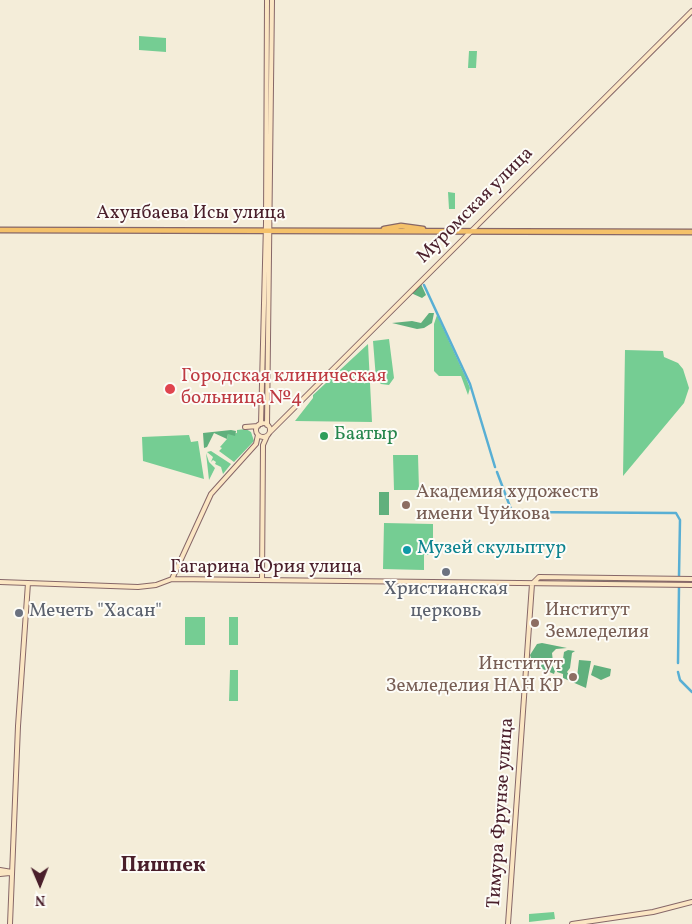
<!DOCTYPE html>
<meta charset="utf-8">
<style>
body{margin:0}
#map{position:relative;width:692px;height:924px;overflow:hidden;background:#f4edd9;font-family:Vollkorn,serif}
canvas{display:block}
.north{position:absolute;left:15px;top:859px;width:50px;height:50px;-webkit-text-stroke:4px #fdfcf7;paint-order:stroke;rotate:179deg;font-size:14px;font-weight:700;line-height:20px;text-align:center;color:#4a1f2b}
.north::after{content:'';display:block;margin:auto;width:18px;height:22px;background:#4a1f2b;clip-path:polygon(50% 0,100% 100%,50% 72%,0 100%)}
</style>
<div id="map">
<canvas width="692" height="924"></canvas>
<div class="north">N</div>
</div>
<script>
const g = document.querySelector('canvas').getContext('2d');
g.lineJoin = 'round';
function fill(path, color) {
  g.fillStyle = color;
  g.fill(path, 'evenodd');
}
function toPath(rows) {
  const path = new Path2D();
  for (const r of rows) {
    if (r.length === 3) {
      path.moveTo(r[0] + r[2], r[1]);
      path.arc(r[0], r[1], r[2], 0, 2 * Math.PI);
      continue;
    }
    path.moveTo(r[0], r[1]);
    for (let i = 2; i < r.length; i += 2) path.lineTo(r[i], r[i + 1]);
  }
  return path;
}
function strokePath(path, color, width, dash) {
  g.strokeStyle = color;
  g.lineWidth = width;
  g.lineCap = dash ? 'butt' : 'round';
  g.setLineDash(dash || []);
  g.stroke(path);
}
function label(font, color, halo, rows, align = 'center') {
  g.font = font + ' Vollkorn,serif';
  g.lineWidth = 4;
  g.setLineDash([]);
  g.textBaseline = 'middle';
  g.strokeStyle = halo;
  g.fillStyle = color;
  for (const [text, x, y, turn = 0] of rows) {
    g.save();
    g.translate(x, y);
    g.rotate((+turn || 0) * Math.PI / 180);
    g.textAlign = isNaN(turn) ? turn : align;
    if (halo) g.strokeText(text, 0, 0);
    g.fillText(text, 0, 0);
    g.restore();
  }
}
fill(toPath([
 [139,36,166,38,166,52,139,50],
 [469,51,477,51,476,68,468,68],
 [448,192,455,193,455,209,449,209],
 [437,315,466,378,470,388,468,395,461,376,439,376,434,371,434,324],
 [389,339,394,378,389,385,381,384,376,379,373,341],
 [368,344,372,422,295,421,313,398,313,395],
 [625,350,663,351,664,357,678,363,683,369,689,388,684,403,623,476],
 [246,429,251,432,254,441,234,462,219,451,222,448,220,447,227,439,228,434,237,433,237,430],
 [189,435,191,442,198,441,204,479,143,461,142,437],
 [211,451,231,464,223,474,221,467,215,464,216,462,213,460,211,462,213,457,207,452],
 [206,453,209,462,215,468,209,480],
 [393,455,418,455,419,490,394,490],
 [384,523,433,524,433,555,424,555,424,570,383,569],
 [569,580,653,580,659,582,572,582],
 [185,617,205,617,205,645,185,645],
 [229,617,238,617,238,645,229,645],
 [230,670,238,670,238,701,229,701],
 [554,912,555,919,529,922,529,914]
]), '#75cd93');
fill(toPath([
 [421,284,426,295,422,298,411,293],
 [429,313,434,313,432,323,424,328,417,329,392,323,412,321,421,323],
 [231,430,236,431,235,436,228,434,227,439,214,433,207,447,204,448,203,433],
 [379,492,389,492,389,515,379,515],
 [542,643,567,648,556,649,552,653,553,662,551,663,555,671,554,674,536,666,531,658,530,655,537,644],
 [568,650,575,651,572,653,570,668,567,672,570,676,577,677,579,660,591,661,586,688,563,678,563,674,557,672,557,668,562,666,564,652],
 [594,665,611,669,610,676,601,680,591,675]
]), '#60b07d');
strokePath(toPath([
 [424,285,470,384,495,467],
 [497,472,512,512,676,513,680,520,679,576],
 [678,663,679,587],
 [678,672,680,680,692,692]
]), '#58afd4', 2.5);
const secondary = toPath([
 [263,430,7],
 [261,424,266,223,267,0],
 [267,425,272,0],
 [245,427,258,426],
 [270,432,692,11],
 [172,579,211,494,256,444,258,435],
 [262,580,263,445,267,436],
 [0,582,138,587,156,585,172,579,692,585],
 [532,584,539,577,692,579],
 [0,870,12,872],
 [0,874,10,873],
 [10,924,18,726,28,583],
 [508,924,532,584],
 [572,924,653,912,692,902]
]);
const primary = toPath([
 [384,229,401,226,423,229],
 [0,230,692,232]
]);
strokePath(secondary, '#866768', 6);
strokePath(primary, '#866768', 7);
strokePath(secondary, '#fbe6c3', 4);
strokePath(primary, '#f4c16a', 4.5);
for (const [x, y, r, color] of [
 [170,389,6,"#e0444e"],
 [324,436,5,"#2e9e5b"],
 [406,505,5,"#8d6e63"],
 [407,550,5,"#0f9aa8"],
 [446,572,5,"#6b7280"],
 [19,613,5,"#6b7280"],
 [535,623,5,"#8d6e63"],
 [573,677,5,"#8d6e63"]
]) {
  const dot = new Path2D();
  dot.arc(x, y, r, 0, 2 * Math.PI);
  g.fillStyle = color;
  g.fill(dot);
  strokePath(dot, '#fdfcf7', 2);
}
label('19px', '#4a1f2b', '#fdfcf7', [
 ["Муромская улица",476,206,-45],
 ["Ахунбаева Исы улица",191,215],
 ["Гагарина Юрия улица",266,569],
 ["Тимура Фрунзе улица",502,813,-86]
]);
label('19px', '#be3a42', '#fdfcf7', [
 ["Городская клиническая",181,378],
 ["больница №4",181,400]
], 'left');
label('19px', '#27864d', '#fdfcf7', [
 ["Баатыр",334,436]
], 'left');
label('19px', '#785e54', '#fdfcf7', [
 ["Академия художеств",416,494],
 ["имени Чуйкова",416,516],
 ["Институт",545,612],
 ["Земледелия",545,634],
 ["Институт",563,666,"right"],
 ["Земледелия НАН КР",563,688,"right"]
], 'left');
label('19px', '#0d838f', '#fdfcf7', [
 ["Музей скульптур",417,550]
], 'left');
label('19px', '#5b616d', '#fdfcf7', [
 ["Христианская",446,591],
 ["церковь",446,613],
 ["Мечеть \"Хасан\"",29,613,"left"]
]);
label('bold 21px', '#4a1f2b', '#fdfcf7', [
 ["Пишпек",163,867]
]);
</script>
